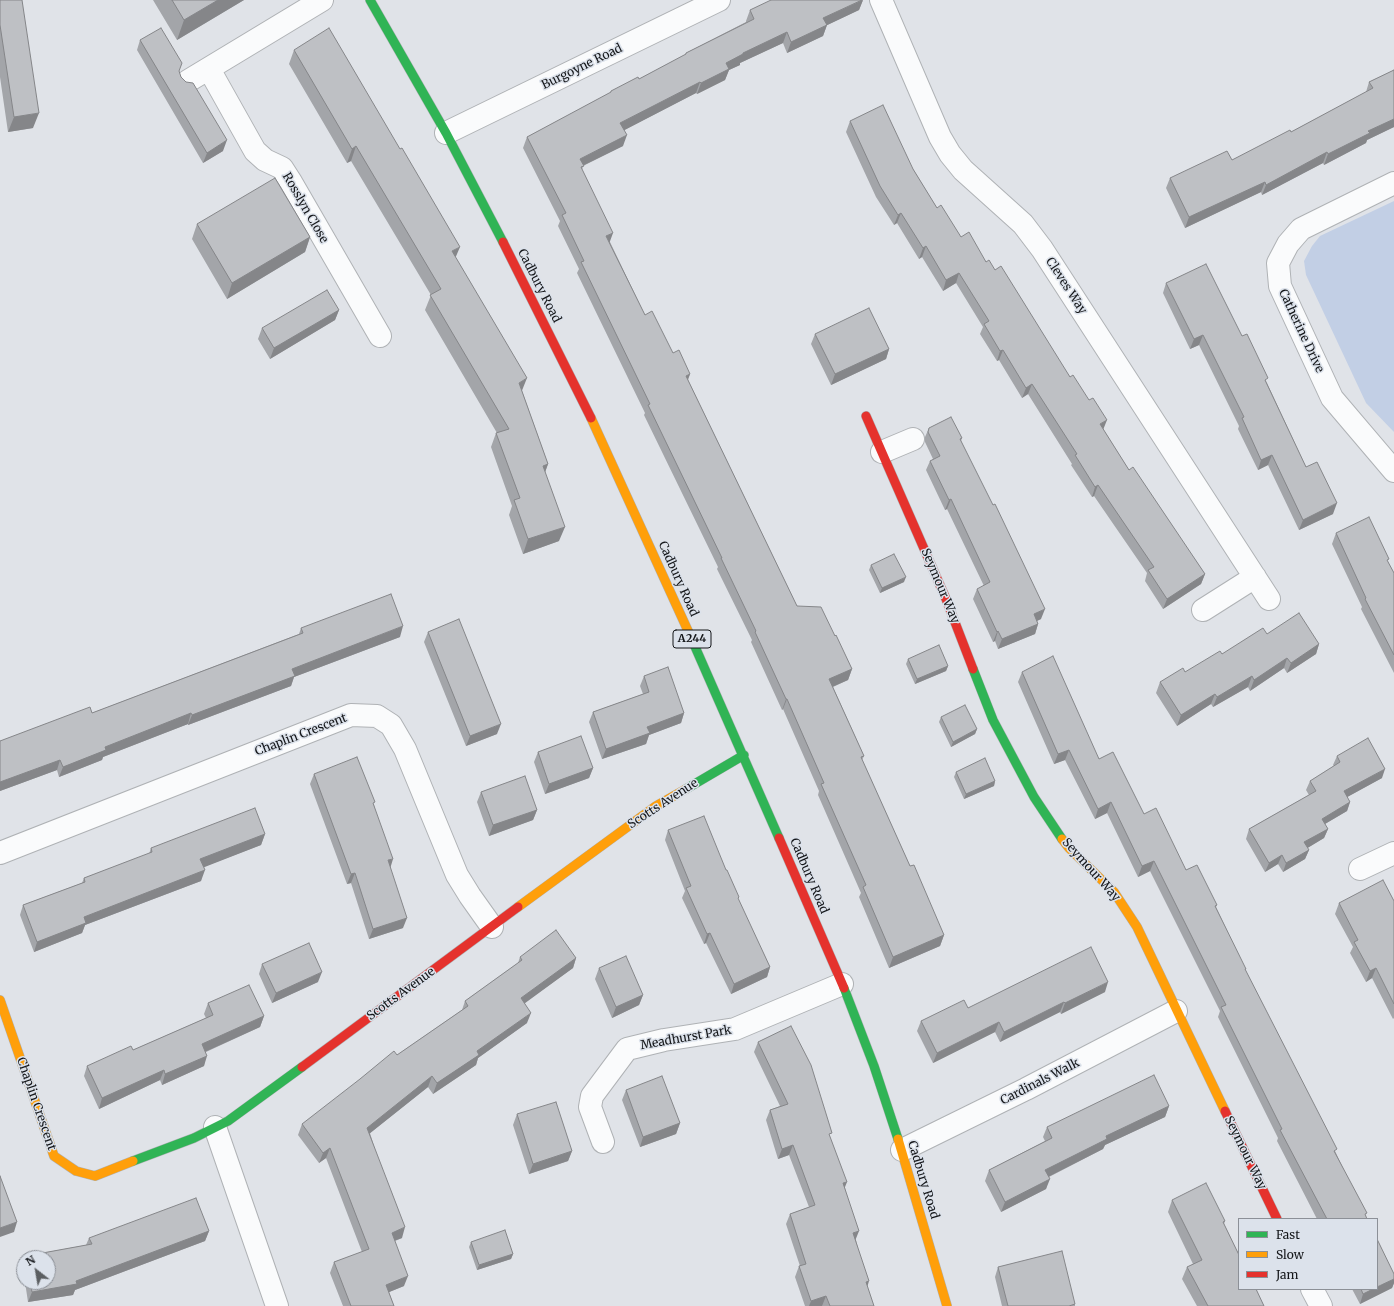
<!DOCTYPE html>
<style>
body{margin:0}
#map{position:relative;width:1394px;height:1306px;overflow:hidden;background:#e0e3e8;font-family:Merriweather,serif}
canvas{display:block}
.legend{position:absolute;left:1238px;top:1218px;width:140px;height:72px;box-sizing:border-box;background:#dce2eb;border:1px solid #8c9097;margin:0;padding:5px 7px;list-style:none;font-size:12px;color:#141619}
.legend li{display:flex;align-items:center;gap:8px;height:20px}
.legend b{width:20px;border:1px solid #8c9097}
.north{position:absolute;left:16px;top:1250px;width:40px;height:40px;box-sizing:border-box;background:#dce2eb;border:1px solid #8c9097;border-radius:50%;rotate:329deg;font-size:11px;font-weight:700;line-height:16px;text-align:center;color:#141619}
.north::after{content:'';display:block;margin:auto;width:14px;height:18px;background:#5b5e61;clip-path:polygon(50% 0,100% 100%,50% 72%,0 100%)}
</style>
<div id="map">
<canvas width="1394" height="1306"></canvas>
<ul class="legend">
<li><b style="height:5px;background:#30b455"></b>Fast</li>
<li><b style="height:5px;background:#ff9f0a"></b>Slow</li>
<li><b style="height:5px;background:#e5322d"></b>Jam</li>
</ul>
<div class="north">N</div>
</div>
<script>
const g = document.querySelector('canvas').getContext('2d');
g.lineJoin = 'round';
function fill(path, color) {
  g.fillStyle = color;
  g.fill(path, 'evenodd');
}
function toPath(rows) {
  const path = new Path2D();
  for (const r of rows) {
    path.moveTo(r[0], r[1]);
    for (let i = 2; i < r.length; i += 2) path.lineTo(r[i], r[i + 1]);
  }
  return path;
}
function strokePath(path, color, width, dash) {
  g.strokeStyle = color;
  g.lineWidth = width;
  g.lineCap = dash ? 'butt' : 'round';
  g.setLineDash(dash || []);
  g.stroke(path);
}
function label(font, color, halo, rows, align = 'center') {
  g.font = font + ' Merriweather,serif';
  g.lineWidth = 3;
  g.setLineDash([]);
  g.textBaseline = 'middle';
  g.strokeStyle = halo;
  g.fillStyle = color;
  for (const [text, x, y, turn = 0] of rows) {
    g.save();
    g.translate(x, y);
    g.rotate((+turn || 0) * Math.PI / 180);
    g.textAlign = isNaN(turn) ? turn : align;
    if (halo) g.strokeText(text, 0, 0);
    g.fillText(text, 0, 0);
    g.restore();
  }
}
fill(toPath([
 [1394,201,1394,432,1366,403,1306,275,1304,261,1312,246,1320,236]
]), '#c2cfe5');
const street = toPath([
 [881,0,940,137,950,154,963,170,1023,224,1042,249,1269,599],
 [209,69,255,151,265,160,282,168,291,182,380,336],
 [188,81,322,0],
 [446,133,719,0],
 [1394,183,1301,229,1288,244,1278,263,1280,286,1332,398,1394,471],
 [882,452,913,439],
 [1203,610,1255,577],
 [0,853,351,715,377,716,391,725,405,749,457,875,470,896,492,927],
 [1360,869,1394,853],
 [215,1127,277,1306],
 [603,1142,590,1107,592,1096,627,1049,664,1040,735,1029,842,984],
 [902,1150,1026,1089,1176,1011],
 [1312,1289,1321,1306]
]);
const fast = toPath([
 [370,0,446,133,503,242],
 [689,633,779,838],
 [973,669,993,720,1034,797,1062,839],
 [686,789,744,755],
 [844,988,874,1066,898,1139],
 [133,1161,194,1138,228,1121,302,1067]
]);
const slow = toPath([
 [591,418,689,633],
 [1062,839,1069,848,1114,892,1137,927,1225,1111],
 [518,907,656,806,686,789],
 [0,1000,54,1156,76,1171,95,1176,133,1161],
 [898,1139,947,1306]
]);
const jam = toPath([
 [503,242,591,418],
 [866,416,946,599,973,669],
 [779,838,844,988],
 [302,1067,518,907],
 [1225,1111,1277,1219]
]);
strokePath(street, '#afb2b5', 24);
strokePath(fast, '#afb2b5', 10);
strokePath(slow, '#afb2b5', 10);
strokePath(jam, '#afb2b5', 10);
strokePath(street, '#fafbfc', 22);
strokePath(fast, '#30b455', 9);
strokePath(slow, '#ff9f0a', 9);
strokePath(jam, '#e5322d', 9);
fill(toPath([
 [0,0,33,128,8,132,0,77],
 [153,0,244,0,177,40],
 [863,0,859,10,827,25,823,36,787,53,783,43,740,63,740,65,729,70,725,80,697,94,696,93,624,130,623,146,583,166,582,170,610,242,645,315,673,353,690,374,688,380,797,606,835,636,852,669,848,680,833,687,864,756,862,760,910,866,944,935,940,946,889,968,859,897,861,893,818,795,819,791,783,709,782,710,751,642,752,640,717,569,718,567,644,415,645,413,577,273,579,269,558,226,560,221,523,148,527,137,610,93,611,91,639,79,685,55,686,53,746,22,746,21,750,10],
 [140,40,179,71,181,77,223,151,203,163,137,50],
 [294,50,455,258,522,391,548,464,545,472,559,541,523,554,509,515,512,506,491,447,496,433,497,433,425,310,431,295,351,161,347,163,289,64],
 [1394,70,1394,127,1367,140,1366,143,1324,165,1323,163,1262,195,1261,192,1185,228,1166,188,1170,178,1232,160,1291,132,1366,92,1369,82],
 [850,121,913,169,937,208,961,237,995,270,1070,377,1129,470,1205,574,1201,584,1163,609,1145,581,1147,573,1094,496,1092,497,1071,465,1072,464,1028,394,1022,398,999,360,997,361,980,334,983,327,956,283,943,291,922,257,919,259,897,223,894,225,876,197,846,132],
 [197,224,310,237,305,252,227,299,192,239],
 [1166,283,1242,336,1267,383,1306,467,1333,514,1299,530,1268,465,1258,470,1238,429,1239,426,1199,345,1190,349,1163,293],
 [339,310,335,320,270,359,258,339,262,328],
 [815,334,889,349,886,359,831,385,811,344],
 [929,428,962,438,961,441,1041,619,1037,621,1038,624,1035,634,998,649,995,641,993,642,973,599,977,589,984,586,947,509,945,510,926,470,930,461,933,459,925,442,925,437],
 [1336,533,1388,562,1394,573,1394,673,1361,609,1362,607,1332,544],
 [871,565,904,582,880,593,869,570],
 [301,628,400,637,294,677,291,686,188,725,188,724,103,757,102,760,59,777,57,770,0,791,0,741,92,713,299,634],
 [428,632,497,734,466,746,424,642],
 [1267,634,1319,644,1316,654,1287,673,1284,668,1250,691,1248,687,1213,707,1211,704,1177,726,1156,693,1160,682,1185,672,1222,654],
 [908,659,948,666,946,671,915,684,906,664],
 [1022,672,1099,759,1144,814,1186,870,1217,905,1216,907,1246,971,1336,1153,1367,1219,1317,1219,1277,1141,1278,1138,1218,1017,1220,1011,1150,871,1138,877,1107,813,1095,819,1065,760,1054,764,1018,682],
 [644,676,684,713,681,723,649,735,646,744,602,759,589,722,593,712,643,694,640,686],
 [941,717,977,729,975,734,951,747,939,722],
 [538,752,593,768,589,778,545,794,534,762],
 [1337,756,1382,778,1347,797,1350,802,1347,811,1325,824,1328,829,1324,838,1307,848,1309,850,1305,859,1283,872,1278,864,1265,872,1246,839,1249,829,1309,795,1306,790,1310,781,1334,766,1333,765],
 [956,772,995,781,994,786,964,799,954,777],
 [314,774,374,805,390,867,403,928,369,939,351,883,347,884,310,784],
 [481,792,537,810,533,820,489,836,477,802],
 [668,830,738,900,770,967,767,977,731,994,706,943,704,944,682,898,685,891,665,840],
 [265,834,261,845,203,867,201,881,85,925,82,933,34,952,20,915,23,905,82,883,84,878,149,854,151,848],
 [1394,901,1394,1018,1393,1019,1372,978,1366,982,1350,953,1353,947,1335,914,1339,903],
 [520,957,576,958,573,968,524,1003,527,1023,478,1058,476,1065,433,1094,428,1087,370,1133,402,1238,395,1241,404,1286,389,1292,394,1306,343,1306,330,1273,334,1262,362,1252,326,1158,319,1163,298,1135,302,1124,397,1055,462,1010,465,1001,518,963],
 [262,964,318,982,272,1003,259,974],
 [599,968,643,995,639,1005,612,1018,595,979],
 [1105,992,1061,1014,1060,1012,1000,1042,995,1032,933,1063,917,1031,921,1021,968,1008],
 [208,1003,264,1016,260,1027,206,1052,204,1066,162,1085,160,1080,99,1109,84,1076,87,1066,133,1050,206,1018,204,1014],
 [758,1042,830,1137,845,1188,856,1240,867,1287,874,1306,805,1306,795,1277,799,1266,800,1266,786,1224,790,1214,809,1207,789,1155,778,1159,766,1120,770,1110,780,1106,754,1052],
 [626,1090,680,1123,676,1134,640,1147,622,1100],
 [1169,1106,1165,1117,1105,1145,1103,1149,1049,1177,1046,1189,1001,1212,985,1181,989,1170,1045,1141,1043,1137,1047,1127],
 [517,1114,572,1151,568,1161,529,1174,513,1125],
 [1172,1200,1225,1221,1224,1224,1264,1306,1197,1306,1182,1279,1187,1267,1193,1264,1168,1212],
 [209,1231,205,1241,75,1290,73,1295,28,1302,25,1282,48,1282,48,1258,25,1258,26,1256,86,1245,89,1238],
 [471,1242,513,1254,511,1259,477,1270,469,1247],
 [24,1261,24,1279,22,1266],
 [998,1267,1075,1304,1075,1306,1002,1306,995,1277],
 [1394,1274,1394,1283,1392,1288,1360,1304,1352,1289,1377,1289]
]), '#a3a5a9');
fill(toPath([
 [218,0,244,0,177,40,184,20],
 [863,0,859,10,819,29,823,18],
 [827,25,823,36,787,53,791,42],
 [787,32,783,43,740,63,740,65,729,70,725,80,697,94,701,83,726,63,743,53],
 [700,82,696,93,617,134,620,123],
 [39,113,33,128,8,132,14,117],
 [1394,119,1394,127,1367,140,1366,143,1324,165,1328,154,1368,131],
 [627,135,623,146,576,169,580,159],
 [227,140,223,151,203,163,207,153],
 [356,146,351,161,347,163,352,149],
 [1327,152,1323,163,1262,195,1266,185],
 [1265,182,1261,192,1185,228,1189,217],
 [901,213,897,223,894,225,898,215],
 [613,233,609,244,606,236],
 [310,237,305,252,227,299,232,283],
 [926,246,922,257,919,259,923,248],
 [460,247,454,261,452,251],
 [959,273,956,283,943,291,946,280],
 [339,310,335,320,270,359,274,348],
 [1203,335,1199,345,1190,349,1194,339],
 [889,349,886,359,831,385,835,374],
 [1003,350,999,360,997,361,1000,351],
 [690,374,686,384,686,376],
 [527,378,521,393,519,383],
 [1032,384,1028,394,1022,398,1026,388],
 [1107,420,1103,430,1100,424],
 [1272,455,1268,465,1258,470,1261,460],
 [548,464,543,478,543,466],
 [1098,485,1094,496,1092,497,1095,487],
 [951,499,947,509,945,510,949,500],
 [1337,503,1333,514,1299,530,1303,520],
 [565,527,559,541,523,554,528,539],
 [1205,574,1201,584,1163,609,1167,599],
 [906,577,904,582,880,593,882,588],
 [1045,609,1041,619,1030,624,1034,614],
 [1038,624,1035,634,998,649,1002,639],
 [403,626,400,637,294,677,291,686,188,725,192,715,292,669],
 [998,631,995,641,993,642,997,632],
 [1319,644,1316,654,1287,673,1291,663],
 [1287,658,1284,668,1250,691,1254,680],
 [948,666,946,671,915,684,917,679],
 [852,669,848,680,825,690,829,679],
 [1252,676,1248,687,1213,707,1217,697],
 [1215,694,1211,704,1177,726,1181,715],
 [786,699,787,699,783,709,782,710],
 [191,713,188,724,103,757,102,760,59,777,63,767,105,747],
 [684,713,681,723,649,735,646,744,602,759,606,749,647,727],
 [501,724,497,734,466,746,470,736],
 [977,729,975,734,951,747,953,742],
 [1069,750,1065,760,1054,764,1058,754],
 [60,760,57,770,0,791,0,782],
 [593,768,589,778,545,794,549,784],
 [1385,769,1382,778,1340,801,1344,791],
 [995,781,994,786,964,799,966,794],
 [1111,802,1107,813,1095,819,1098,809],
 [1350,802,1347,811,1318,828,1322,819],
 [537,810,533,820,489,836,493,825],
 [1328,829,1324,838,1301,852,1304,842],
 [265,834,261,845,197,870,200,859],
 [1309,850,1305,859,1283,872,1286,863],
 [1282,855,1278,864,1265,872,1269,863],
 [393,859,390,869,388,860],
 [1154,861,1150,871,1138,877,1142,866],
 [205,870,201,881,85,925,82,933,34,952,37,942,84,917],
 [355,873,351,883,347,884,351,874],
 [407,918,403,928,369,939,373,929],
 [710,933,706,943,704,944,707,934],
 [944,935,940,946,889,968,893,957],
 [576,958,573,968,517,1009,521,998],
 [770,967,767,977,731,994,734,984],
 [1376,968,1372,978,1366,982,1370,971],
 [322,972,318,982,272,1003,276,993],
 [1108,982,1105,992,1061,1014,1065,1003],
 [643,995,639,1005,612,1018,616,1007],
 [1064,1002,1060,1012,1000,1042,1004,1032],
 [531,1013,527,1023,478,1058,476,1065,433,1094,437,1083,477,1051],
 [264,1016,260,1027,198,1055,202,1044],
 [999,1022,995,1032,933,1063,937,1053],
 [207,1056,204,1066,162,1085,165,1074],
 [164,1070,160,1080,99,1109,102,1098],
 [432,1076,428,1087,364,1138,367,1128],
 [1169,1106,1165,1117,1105,1145,1103,1149,1042,1180,1045,1170,1106,1136],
 [680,1123,676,1134,640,1147,643,1137],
 [793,1145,789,1155,778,1159,782,1149],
 [330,1148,326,1158,319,1163,323,1153],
 [572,1151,568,1161,529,1174,533,1164],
 [1050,1179,1046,1189,1001,1212,1005,1202],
 [847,1182,843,1192,843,1183],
 [17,1222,14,1232,0,1237,0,1228],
 [405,1227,402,1238,388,1243,392,1233],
 [209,1231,205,1241,75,1290,73,1295,28,1302,32,1292,76,1281],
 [859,1231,855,1241,853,1233],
 [513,1254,511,1259,477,1270,479,1265],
 [408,1276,404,1286,382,1295,386,1285],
 [1394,1279,1394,1283,1392,1288,1360,1304,1363,1294,1373,1289,1377,1289,1377,1287],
 [869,1281,866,1291,866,1282],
 [826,1296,822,1306,809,1306,811,1301]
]), '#858689');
const building = toPath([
 [0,0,22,0,39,113,14,117,0,25,0,0],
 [172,0,218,0,184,20,172,0],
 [771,0,862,0,823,18,827,25,791,42,787,32,743,53,743,54,726,63,729,69,701,83,700,82,620,123,627,135,580,159,584,166,581,167,613,233,606,236,645,315,652,311,673,353,679,350,690,374,686,376,797,606,821,607,835,636,836,635,852,669,829,679,864,756,861,757,910,866,914,865,944,935,893,957,863,887,866,885,821,784,824,783,787,699,786,699,755,632,756,631,721,558,722,558,648,405,650,404,581,262,584,261,562,215,566,213,527,137,611,92,611,91,638,77,639,79,686,54,686,53,754,19,750,10,771,0],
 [161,28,182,63,179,71,181,77,186,82,193,83,227,140,207,153,140,40,161,28],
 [329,28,400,149,402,148,460,247,452,251,527,378,519,383,548,464,543,466,565,527,528,539,514,500,520,498,496,433,509,429,430,295,441,289,356,146,352,149,294,50,329,28],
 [1394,70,1394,119,1368,131,1370,133,1328,154,1327,152,1266,185,1265,182,1189,217,1170,178,1227,151,1232,160,1290,130,1291,132,1373,88,1369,82,1394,70],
 [883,105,913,169,937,208,941,205,961,237,969,232,986,262,989,260,995,270,1001,266,1070,377,1073,375,1089,400,1093,398,1107,420,1100,424,1129,470,1133,467,1205,574,1167,599,1148,570,1154,567,1098,485,1095,487,1075,455,1077,454,1032,384,1026,388,1003,350,1000,351,984,324,989,321,959,273,946,280,926,246,923,248,901,213,898,215,880,186,850,121,883,105],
 [275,178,310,237,232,283,197,224,275,178],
 [1206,264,1242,336,1247,334,1268,378,1265,380,1306,467,1317,462,1337,503,1303,520,1272,455,1261,460,1242,418,1244,417,1203,335,1194,339,1166,283,1206,264],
 [327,290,339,310,274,348,262,328,327,290],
 [869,308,889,349,835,374,815,334,869,308],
 [951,417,962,438,960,439,993,505,995,504,1045,609,1034,614,1038,624,1002,639,998,631,997,632,977,589,990,582,951,499,949,500,930,461,940,456,928,432,929,428,951,417],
 [1369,517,1389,559,1387,560,1394,573,1394,655,1365,599,1366,598,1336,533,1369,517],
 [894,554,906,577,882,588,871,565,894,554],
 [391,594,403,626,292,669,295,676,192,715,191,713,105,747,106,750,63,767,60,760,0,782,0,741,90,707,92,713,303,633,301,628,391,594],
 [1299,613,1319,644,1291,663,1287,658,1254,680,1252,676,1217,697,1215,694,1181,715,1160,682,1183,668,1185,672,1220,651,1222,654,1263,628,1267,634,1299,613],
 [459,619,501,724,470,736,428,632,459,619],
 [939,645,948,666,917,679,908,659,939,645],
 [1053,656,1099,759,1113,752,1144,814,1156,808,1186,870,1197,865,1217,905,1215,906,1246,969,1245,969,1337,1149,1334,1151,1367,1213,1365,1214,1367,1219,1327,1219,1280,1130,1282,1129,1221,1007,1226,1005,1154,861,1142,866,1111,802,1098,809,1069,750,1058,754,1022,672,1053,656],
 [668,667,684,713,647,727,650,733,606,749,593,712,649,692,644,676,668,667],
 [965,705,977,729,953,742,941,717,965,705],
 [581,736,593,768,549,784,538,752,581,736],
 [1368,738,1385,769,1344,791,1350,802,1322,819,1328,829,1304,842,1309,850,1286,863,1282,855,1269,863,1249,829,1316,791,1310,781,1340,762,1337,756,1368,738],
 [357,757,375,802,373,803,393,859,388,860,407,918,373,929,355,873,351,874,314,774,357,757],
 [985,758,995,781,966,794,956,772,985,758],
 [525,776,537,810,493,825,481,792,525,776],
 [255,808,265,834,200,859,205,870,84,917,86,923,37,942,23,905,85,882,84,878,152,852,151,848,255,808],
 [704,816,726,870,727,870,739,897,738,898,770,967,734,984,710,933,707,934,686,888,691,886,668,830,704,816],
 [1383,880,1394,901,1394,1004,1376,968,1370,971,1354,942,1358,940,1339,903,1383,880],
 [556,930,576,958,521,998,531,1013,477,1051,479,1055,437,1083,432,1076,367,1128,405,1227,392,1233,408,1276,386,1285,394,1306,351,1306,334,1262,369,1249,330,1148,323,1153,302,1124,360,1079,394,1051,397,1055,468,1006,465,1001,522,960,520,957,556,930],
 [309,943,322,972,276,993,262,964,309,943],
 [1091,947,1108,982,1065,1003,1064,1002,1004,1032,999,1022,937,1053,921,1021,964,1000,968,1008,1091,947],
 [626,956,643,995,616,1007,599,968,626,956],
 [249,985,264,1016,202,1044,207,1056,165,1074,164,1070,102,1098,87,1066,131,1046,133,1050,213,1015,208,1003,249,985],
 [791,1026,811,1065,832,1133,829,1134,847,1182,843,1183,859,1231,853,1233,869,1281,866,1282,874,1306,830,1306,826,1296,811,1301,799,1266,806,1264,790,1214,815,1205,793,1145,782,1149,770,1110,788,1104,758,1042,791,1026],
 [1154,1075,1169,1106,1106,1136,1107,1139,1045,1170,1050,1179,1005,1202,989,1170,1052,1138,1047,1127,1154,1075],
 [662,1076,680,1123,643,1137,626,1090,662,1076],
 [556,1102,572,1151,533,1164,517,1114,556,1102],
 [0,1176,17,1222,0,1228,0,1176],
 [1206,1183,1225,1221,1223,1222,1239,1255,1239,1289,1256,1289,1264,1306,1208,1306,1187,1267,1202,1260,1172,1200,1206,1183],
 [196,1198,209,1231,76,1281,77,1284,32,1292,30,1282,48,1282,48,1258,26,1258,26,1256,92,1244,89,1238,196,1198],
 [505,1230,513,1254,479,1265,471,1242,505,1230],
 [1377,1239,1394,1274,1394,1279,1377,1287,1377,1239],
 [1062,1251,1075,1304,1069,1306,1008,1306,998,1267,1062,1251],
 [1361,1289,1373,1289,1363,1294,1361,1289]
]);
fill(building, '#bec0c4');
strokePath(building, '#858689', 1);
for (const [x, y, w] of [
 [692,639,38]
]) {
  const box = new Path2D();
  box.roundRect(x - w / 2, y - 9, w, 18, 3);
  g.fillStyle = '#dce2eb';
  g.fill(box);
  strokePath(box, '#141619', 1);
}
label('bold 11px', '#141619', null, [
 ["A244",692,639]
]);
label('12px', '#141619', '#dce2eb', [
 ["Burgoyne Road",582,67,-26],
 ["Rosslyn Close",305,208,60],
 ["Cadbury Road",539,286,63],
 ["Cleves Way",1066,286,57],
 ["Catherine Drive",1301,331,65],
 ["Cadbury Road",678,579,66],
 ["Seymour Way",940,586,67],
 ["Chaplin Crescent",301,735,-21],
 ["Scotts Avenue",663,804,-33],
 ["Seymour Way",1091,870,48],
 ["Cadbury Road",809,876,67],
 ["Scotts Avenue",401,994,-36],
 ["Meadhurst Park",686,1038,-10],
 ["Cardinals Walk",1040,1082,-27],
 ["Chaplin Crescent",36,1104,71],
 ["Seymour Way",1245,1153,64],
 ["Cadbury Road",923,1180,73]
]);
</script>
